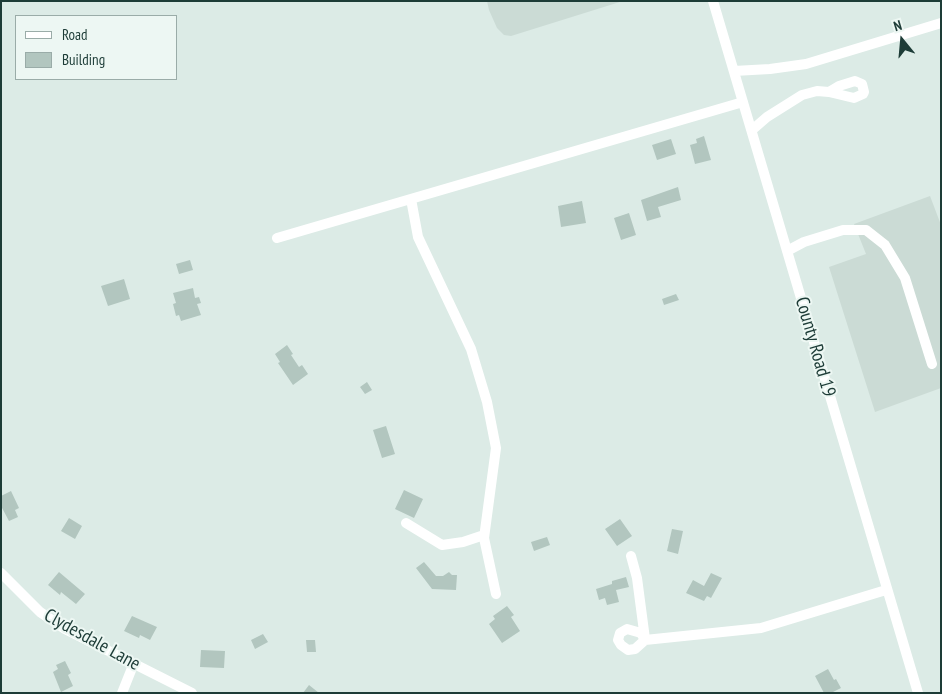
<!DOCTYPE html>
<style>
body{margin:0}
#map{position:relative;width:942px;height:694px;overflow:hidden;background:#dcebe6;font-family:"PT Sans Narrow",sans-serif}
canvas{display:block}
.frame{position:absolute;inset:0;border:2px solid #1d3c37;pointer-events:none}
.legend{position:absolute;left:15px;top:15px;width:162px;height:65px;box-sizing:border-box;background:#edf7f3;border:1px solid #9aaca8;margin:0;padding:6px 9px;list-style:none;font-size:15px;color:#1d3c37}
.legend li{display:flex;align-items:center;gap:10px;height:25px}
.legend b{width:25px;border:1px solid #9aaca8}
.north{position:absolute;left:877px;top:15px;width:50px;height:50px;-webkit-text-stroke:4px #edf7f3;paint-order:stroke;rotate:343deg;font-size:14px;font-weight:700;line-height:20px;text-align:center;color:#1d3c37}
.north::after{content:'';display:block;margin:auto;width:18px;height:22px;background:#1d3c37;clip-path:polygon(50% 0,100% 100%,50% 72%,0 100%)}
</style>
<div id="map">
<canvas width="942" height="694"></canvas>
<div class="frame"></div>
<ul class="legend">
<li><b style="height:6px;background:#fff"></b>Road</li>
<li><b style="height:14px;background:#b2c6bf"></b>Building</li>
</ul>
<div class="north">N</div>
</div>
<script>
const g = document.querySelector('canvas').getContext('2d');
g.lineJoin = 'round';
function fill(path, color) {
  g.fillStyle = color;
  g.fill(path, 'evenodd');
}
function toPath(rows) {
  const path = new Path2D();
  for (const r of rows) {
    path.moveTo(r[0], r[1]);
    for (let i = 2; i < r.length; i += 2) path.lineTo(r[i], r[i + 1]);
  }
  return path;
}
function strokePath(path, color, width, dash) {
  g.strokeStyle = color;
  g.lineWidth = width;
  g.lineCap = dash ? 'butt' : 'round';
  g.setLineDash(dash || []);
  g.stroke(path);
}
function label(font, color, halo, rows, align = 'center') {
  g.font = font + ' "PT Sans Narrow",sans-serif';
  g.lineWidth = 4;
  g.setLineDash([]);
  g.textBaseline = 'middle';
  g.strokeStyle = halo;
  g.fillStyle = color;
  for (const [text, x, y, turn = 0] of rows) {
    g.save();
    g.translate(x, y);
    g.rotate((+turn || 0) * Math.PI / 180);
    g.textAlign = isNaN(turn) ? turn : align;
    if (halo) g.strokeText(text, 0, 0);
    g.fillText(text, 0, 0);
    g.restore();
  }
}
fill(toPath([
 [487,1,623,1,511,36,504,35,497,28,489,10],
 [930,196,941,225,941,388,875,412,829,267,866,254,854,224]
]), '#cbdbd5');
fill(toPath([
 [704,136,711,160,695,164,690,145,697,143,696,139],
 [671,139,676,154,657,160,652,145],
 [678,187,681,200,658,207,661,217,647,221,641,200],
 [582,201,586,223,561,227,558,206],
 [629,213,636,235,621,240,614,218],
 [190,260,193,270,179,274,176,264],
 [124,279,130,299,108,306,101,286],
 [193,288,195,298,199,297,201,303,197,304,201,315,181,321,179,315,176,316,173,304,176,303,173,293],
 [676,294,679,300,664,305,662,299],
 [287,345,293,354,291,355,299,367,302,365,308,374,293,385,278,363,280,362,275,354],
 [367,382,372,390,365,394,360,387],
 [386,426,395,454,382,458,373,430],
 [404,490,423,499,414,518,395,509],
 [11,491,19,508,15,510,18,517,9,521,1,506,1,496],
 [69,518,82,526,75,539,61,531],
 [620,519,632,536,617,546,605,529],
 [672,529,683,531,678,554,667,551],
 [547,537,550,545,534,551,531,542],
 [424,562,436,576,443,576,449,572,452,575,457,575,456,590,432,589,416,568],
 [59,572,85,594,76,604,61,592,60,595,48,585],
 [711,573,722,578,711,598,707,596,704,601,686,593,693,580,704,586],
 [626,577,629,587,616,590,619,602,607,605,605,598,599,600,596,589,612,584,612,581],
 [507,606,514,615,511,617,520,631,502,643,489,624,495,619,493,616],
 [132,616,157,627,150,640,140,635,139,638,124,631],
 [263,634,268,642,255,649,251,640],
 [306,640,315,640,316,652,307,652],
 [201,650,225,651,224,668,200,667],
 [65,661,71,673,68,675,73,686,61,692,53,672,58,669,56,665],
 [828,669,834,680,836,679,841,688,831,693,824,693,815,676],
 [309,685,319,693,303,693]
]), '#b2c6bf');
strokePath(toPath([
 [713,1,918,693],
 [734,71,770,69,806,64,941,23],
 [752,130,767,117,802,95,817,91,829,92,854,98,863,94,864,92,862,84,855,81,839,86,829,92],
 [411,199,418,237,471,349,487,402,496,448,484,538,496,594],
 [277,238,743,102],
 [787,251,804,242,843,230,866,230,885,245,905,278,932,364],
 [406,523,442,545,463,542,484,535],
 [631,556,637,578,645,639],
 [1,573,40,612,65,629,192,693],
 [645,640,641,633,627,629,620,633,618,640,621,645,628,650,635,649,645,640,761,628,886,590],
 [122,693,134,663]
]), '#fff', 10);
label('19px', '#1d3c37', '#edf7f3', [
 ["County Road 19",815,347,74],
 ["Clydesdale Lane",92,640,29]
]);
</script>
